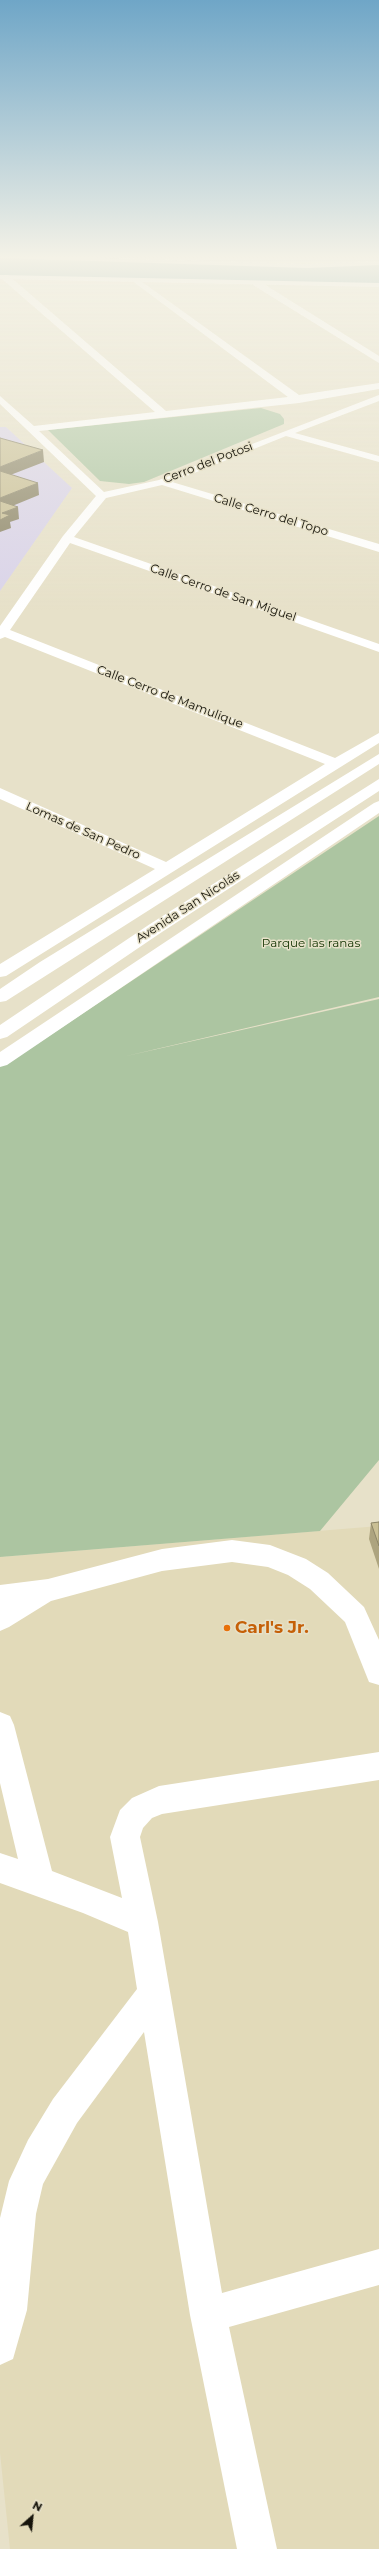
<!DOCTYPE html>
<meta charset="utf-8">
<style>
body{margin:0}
#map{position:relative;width:379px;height:2549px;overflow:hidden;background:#e7e1c9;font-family:Montserrat,sans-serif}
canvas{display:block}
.north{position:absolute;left:12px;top:2497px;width:40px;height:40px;-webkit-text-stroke:3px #e7e1c9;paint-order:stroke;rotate:27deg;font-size:11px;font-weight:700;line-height:16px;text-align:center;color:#16140b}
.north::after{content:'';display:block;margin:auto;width:14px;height:18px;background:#16140b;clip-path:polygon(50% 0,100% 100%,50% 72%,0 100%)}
</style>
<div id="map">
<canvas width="379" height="2549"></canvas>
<div class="north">N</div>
</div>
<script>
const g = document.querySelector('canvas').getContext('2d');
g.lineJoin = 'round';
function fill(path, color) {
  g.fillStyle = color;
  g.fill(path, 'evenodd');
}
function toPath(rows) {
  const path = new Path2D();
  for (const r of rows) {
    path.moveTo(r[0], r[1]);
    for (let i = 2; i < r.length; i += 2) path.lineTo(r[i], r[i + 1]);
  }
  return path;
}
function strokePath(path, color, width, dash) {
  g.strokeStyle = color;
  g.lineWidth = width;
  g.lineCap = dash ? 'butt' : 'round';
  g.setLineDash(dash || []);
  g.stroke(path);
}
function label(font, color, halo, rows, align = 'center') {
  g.font = font + ' Montserrat,sans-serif';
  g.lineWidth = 3;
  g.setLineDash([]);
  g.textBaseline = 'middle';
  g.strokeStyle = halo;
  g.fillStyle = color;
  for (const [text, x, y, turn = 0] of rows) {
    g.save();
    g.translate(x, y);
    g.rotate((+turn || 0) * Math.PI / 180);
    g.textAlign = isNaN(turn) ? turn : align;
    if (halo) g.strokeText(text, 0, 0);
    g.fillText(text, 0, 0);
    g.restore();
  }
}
fill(toPath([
 [379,1526,379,2549,10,2549,0,2453,0,1557]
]), '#e2dab9');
fill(toPath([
 [0,427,6,427,72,488,0,591]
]), '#d9d3e9');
fill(toPath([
 [261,408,280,414,284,419,284,424,144,482,129,484,100,481,48,430],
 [379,816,379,997,122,1057,379,999,379,1460,320,1531,0,1557,0,1064,40,1042]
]), '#acc5a1');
fill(toPath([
 [0,256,307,266,379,263,379,285,0,277]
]), '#5a9195');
fill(toPath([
 [2,275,8,275,166,411,288,397,135,283,134,281,138,279,299,395,379,383,379,389,299,403,39,431,104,492,159,480,379,395,379,401,295,433,379,456,379,462,286,436,172,482,379,544,379,552,162,485,106,498,74,537,379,644,379,652,70,543,10,630,335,758,379,733,379,743,6,976,0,977,0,964,155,869,0,799,0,788,166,862,325,764,5,637,0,639,0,626,63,536,96,496,0,404,0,396,34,426,155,412,2,279,2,275],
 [253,281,259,281,379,356,379,363,253,285,253,281],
 [379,754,379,764,6,1001,0,1002,0,989,40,962,379,754],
 [379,779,379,791,162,932,7,1037,0,1039,0,1025,150,924,379,779],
 [379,801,379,813,7,1065,0,1067,0,1052,374,803,379,801],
 [232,1540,270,1545,306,1559,328,1573,364,1607,379,1640,379,1685,369,1682,345,1622,310,1589,288,1575,268,1567,232,1562,162,1571,51,1601,9,1627,0,1631,0,1585,48,1579,162,1549,232,1540],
 [0,1712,10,1716,14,1725,52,1871,122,1898,110,1837,120,1810,132,1798,159,1786,379,1752,379,1780,162,1814,152,1818,143,1828,140,1837,158,1922,222,2293,379,2249,379,2285,229,2327,277,2549,237,2549,190,2315,144,2032,77,2123,43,2184,36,2214,27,2310,13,2359,0,2365,0,2218,9,2181,28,2140,53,2099,137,1989,128,1932,83,1913,0,1883,0,1853,18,1859,0,1783,0,1712]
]), '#fff');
fill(toPath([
 [0,255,307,264,379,261,379,265,307,268,0,258,0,255],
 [0,275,379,283,379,287,0,279,0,275]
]), '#fff');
fill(toPath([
 [379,1522,379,1569,369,1539,371,1523]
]), '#ada47f');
fill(toPath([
 [43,450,44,462,0,479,0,467],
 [38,483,39,495,0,511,0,498],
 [18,507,19,519,10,522,11,528,0,532,0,520,2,513]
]), '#8d8668');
const building = toPath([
 [0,438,43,450,0,467,0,438],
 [0,471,38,483,0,498,0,471],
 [0,501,18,507,2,513,10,515,0,520,0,501],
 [379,1522,379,1546,371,1523,379,1522]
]);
fill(building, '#c9bf94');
strokePath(building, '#8d8668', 1);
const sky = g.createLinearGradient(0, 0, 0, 612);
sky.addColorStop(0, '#6fa6c7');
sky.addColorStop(0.42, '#f4f2e7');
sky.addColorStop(1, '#f4f2e700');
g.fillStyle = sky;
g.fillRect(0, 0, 379, 612);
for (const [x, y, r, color] of [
 [227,1628,4,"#e8710a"]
]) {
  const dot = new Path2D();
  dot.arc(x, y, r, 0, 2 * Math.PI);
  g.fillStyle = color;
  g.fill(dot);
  strokePath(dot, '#e7e1c9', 1.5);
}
label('12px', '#16140b', '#e7e1c9', [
 ["Cerro del Potosi",208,463,-21],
 ["Calle Cerro del Topo",271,515,17],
 ["Calle Cerro de San Miguel",223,593,19],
 ["Calle Cerro de Mamulique",170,697,21],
 ["Lomas de San Pedro",83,831,24],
 ["Avenida San Nicolás",188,907,-33]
]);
label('12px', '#123300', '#e7e1c9', [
 ["Parque las ranas",311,943]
]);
label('bold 17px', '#c56008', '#e7e1c9', [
 ["Carl's Jr.",235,1628]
], 'left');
</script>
